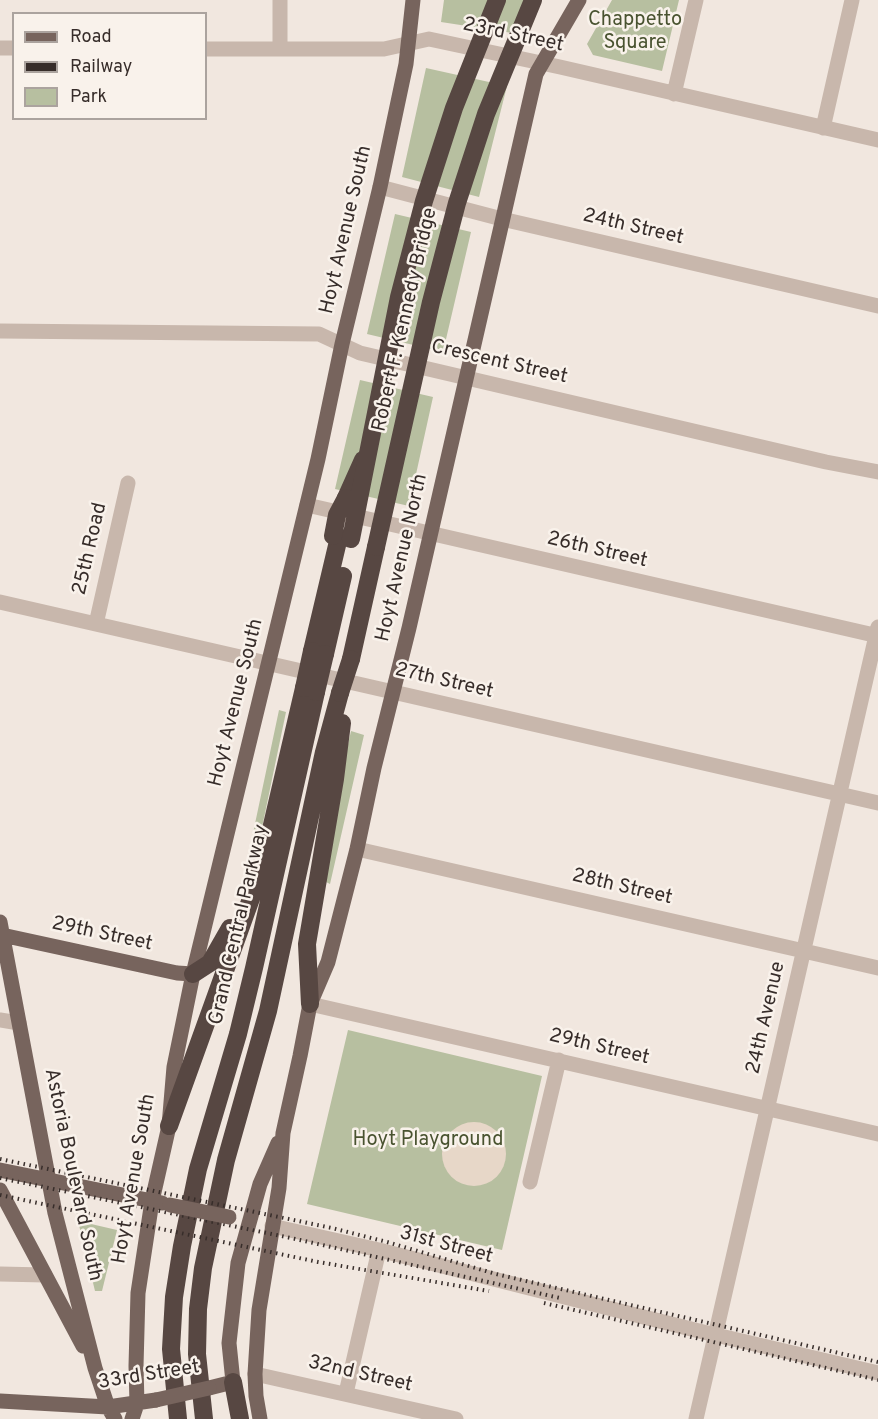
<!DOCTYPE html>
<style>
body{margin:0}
#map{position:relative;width:878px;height:1419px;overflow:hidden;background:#f1e7df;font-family:Overpass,sans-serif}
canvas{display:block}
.legend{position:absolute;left:12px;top:12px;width:195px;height:108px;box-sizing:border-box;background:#f9f2eb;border:2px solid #aba39e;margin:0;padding:8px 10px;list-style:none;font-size:18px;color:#372d2a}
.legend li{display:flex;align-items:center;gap:12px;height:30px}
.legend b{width:30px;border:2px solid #aba39e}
</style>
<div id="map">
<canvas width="878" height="1419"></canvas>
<ul class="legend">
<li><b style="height:8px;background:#77645d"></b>Road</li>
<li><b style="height:8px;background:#372d2a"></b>Railway</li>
<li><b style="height:16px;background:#b7bfa0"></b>Park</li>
</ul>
</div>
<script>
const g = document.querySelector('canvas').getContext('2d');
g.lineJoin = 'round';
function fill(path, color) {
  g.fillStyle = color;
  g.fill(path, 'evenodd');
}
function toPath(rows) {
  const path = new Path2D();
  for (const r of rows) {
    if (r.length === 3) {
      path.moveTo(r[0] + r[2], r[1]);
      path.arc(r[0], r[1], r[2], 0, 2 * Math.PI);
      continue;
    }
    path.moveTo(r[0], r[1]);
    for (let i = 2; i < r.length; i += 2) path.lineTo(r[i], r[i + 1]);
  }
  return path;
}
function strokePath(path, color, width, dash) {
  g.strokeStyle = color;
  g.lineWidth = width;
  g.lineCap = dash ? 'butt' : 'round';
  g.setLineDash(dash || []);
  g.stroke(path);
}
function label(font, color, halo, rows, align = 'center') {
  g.font = font + ' Overpass,sans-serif';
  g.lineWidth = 5;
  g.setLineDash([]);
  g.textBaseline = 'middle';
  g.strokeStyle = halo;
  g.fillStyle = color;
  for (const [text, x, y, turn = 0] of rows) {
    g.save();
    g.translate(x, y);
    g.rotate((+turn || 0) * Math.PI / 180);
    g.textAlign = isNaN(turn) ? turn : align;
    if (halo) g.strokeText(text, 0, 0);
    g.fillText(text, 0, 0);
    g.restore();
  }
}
fill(toPath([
 [444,0,538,0,519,34,441,22],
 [612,0,679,0,662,71,593,55,587,44],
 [426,68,507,86,479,197,402,177],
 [395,214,471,232,443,352,367,334],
 [360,380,433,397,409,506,335,489],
 [279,710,286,712,260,837,241,890],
 [351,731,364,735,330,884,326,882,341,776],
 [348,1030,542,1076,502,1250,307,1204],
 [78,1221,117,1230,102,1291,95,1291]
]), '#b7bfa0');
fill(toPath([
 [474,1154,32]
]), '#e7d7c8');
strokePath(toPath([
 [0,48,14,48],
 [206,49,384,49,429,39,560,67,878,140],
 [280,49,280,0],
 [674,94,696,0],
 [823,128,852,0],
 [380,187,502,219,878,306],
 [0,331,319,334,360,353,826,462,878,472],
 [307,505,878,636],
 [0,602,878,803],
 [96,624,128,483],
 [357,849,878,968],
 [310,1004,878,1134],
 [0,1020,19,1023],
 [530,1182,559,1060],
 [272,1226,379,1250,699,1331,878,1373],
 [0,1274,45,1275],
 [255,1374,456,1419],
 [346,1393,379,1250],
 [696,1419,878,627]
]), '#c8b7ac', 15);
strokePath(toPath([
 [0,922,55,1213,95,1368,108,1407,115,1419],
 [2,935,177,973,193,974],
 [0,1170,162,1203],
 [0,1190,83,1346],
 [209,1388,233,1382,229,1343,238,1263,260,1184,278,1143],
 [0,1401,108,1407,156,1400],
 [132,1419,137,1404,136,1366,138,1293,152,1201,169,1126,174,1067,193,974,318,459,342,344,380,187,406,64,413,0],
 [260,1419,256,1396,255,1374,259,1310,279,1188,283,1133,300,1056,310,1004,328,962,357,849,374,768,409,628,536,74,579,0]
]), '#77645d', 15);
strokePath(toPath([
 [346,498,363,460],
 [312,651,339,537],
 [325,654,343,576],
 [351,659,376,547],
 [193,974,210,963,230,928],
 [310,1004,307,944,335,779,342,723],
 [169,1126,253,893,268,842,304,688],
 [233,1382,240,1419],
 [178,1419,171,1349,174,1297,182,1246,198,1169,238,1034,254,968,316,692],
 [204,1419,197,1354,198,1309,203,1268,226,1160,268,1011,324,752,340,693]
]), '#574742', 18);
strokePath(toPath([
 [0,1159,332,1228,387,1242,496,1274,878,1362],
 [0,1178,291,1238,560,1298],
 [0,1195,318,1262,489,1291],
 [544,1303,878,1380]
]), '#372d2a', 4, [1.5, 4.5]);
strokePath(toPath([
 [170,1205,229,1217],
 [156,1400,209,1388]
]), '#77645d', 15);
strokePath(toPath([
 [333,536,337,515,346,498],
 [351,539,399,297,424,201,454,108,497,0],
 [376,547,431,302,457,203,486,114,533,0],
 [304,688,312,651],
 [316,692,325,654],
 [340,693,351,659]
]), '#574742', 18);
label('20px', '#495330', '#f9f2eb', [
 ["Chappetto",635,21],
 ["Square",635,44],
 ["Hoyt Playground",428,1141]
]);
label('20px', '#372d2a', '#f9f2eb', [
 ["23rd Street",513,36,12],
 ["24th Street",633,228,13],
 ["Hoyt Avenue South",347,230,-77],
 ["Robert F. Kennedy Bridge",406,320,-77],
 ["Crescent Street",499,363,13],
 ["25th Road",91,549,-77],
 ["26th Street",597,551,13],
 ["Hoyt Avenue North",403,558,-77],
 ["27th Street",444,682,13],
 ["Hoyt Avenue South",237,703,-76],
 ["28th Street",622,888,13],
 ["Grand Central Parkway",240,925,-77],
 ["29th Street",102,935,12],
 ["24th Avenue",767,1018,-77],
 ["29th Street",599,1048,13],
 ["Astoria Boulevard South",72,1175,78],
 ["Hoyt Avenue South",135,1179,-80],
 ["31st Street",446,1246,15],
 ["32nd Street",360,1375,13],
 ["33rd Street",149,1376,-9]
]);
</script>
